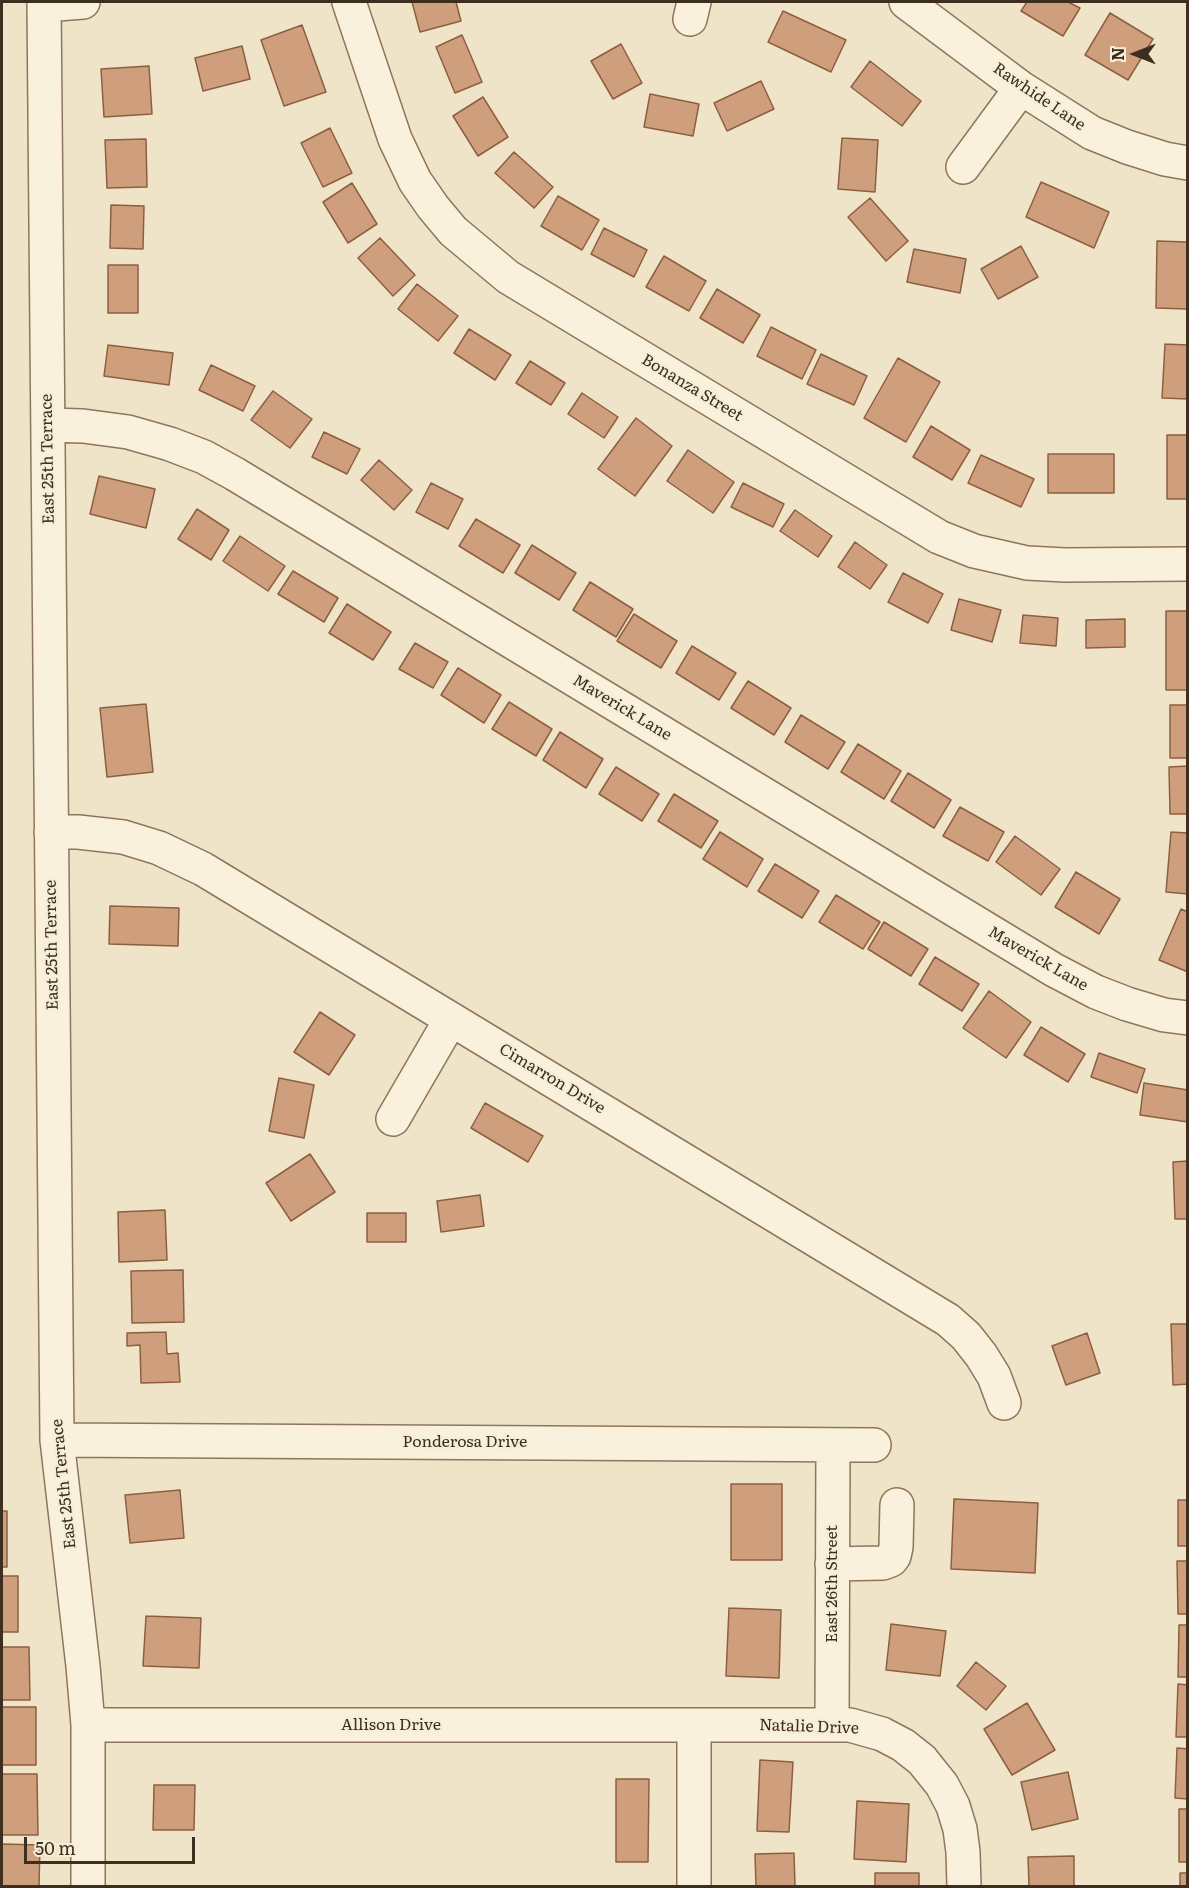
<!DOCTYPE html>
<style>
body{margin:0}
#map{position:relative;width:1189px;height:1888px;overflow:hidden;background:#f0e4c8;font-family:Literata,serif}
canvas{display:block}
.frame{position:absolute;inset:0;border:3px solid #3d2e20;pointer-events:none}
.north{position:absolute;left:1105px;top:24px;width:60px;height:60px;-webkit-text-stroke:4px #f7eed8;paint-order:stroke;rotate:270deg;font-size:16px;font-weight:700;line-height:24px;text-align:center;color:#3d2e20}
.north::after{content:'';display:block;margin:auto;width:21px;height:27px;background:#3d2e20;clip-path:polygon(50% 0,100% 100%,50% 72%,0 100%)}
.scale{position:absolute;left:24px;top:1837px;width:171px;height:27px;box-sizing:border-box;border:3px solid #3d2e20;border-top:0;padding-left:8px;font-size:18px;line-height:21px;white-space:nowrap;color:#3d2e20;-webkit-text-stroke:4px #f7eed8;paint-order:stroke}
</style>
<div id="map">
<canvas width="1189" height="1888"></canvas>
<div class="frame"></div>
<div class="north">N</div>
<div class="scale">50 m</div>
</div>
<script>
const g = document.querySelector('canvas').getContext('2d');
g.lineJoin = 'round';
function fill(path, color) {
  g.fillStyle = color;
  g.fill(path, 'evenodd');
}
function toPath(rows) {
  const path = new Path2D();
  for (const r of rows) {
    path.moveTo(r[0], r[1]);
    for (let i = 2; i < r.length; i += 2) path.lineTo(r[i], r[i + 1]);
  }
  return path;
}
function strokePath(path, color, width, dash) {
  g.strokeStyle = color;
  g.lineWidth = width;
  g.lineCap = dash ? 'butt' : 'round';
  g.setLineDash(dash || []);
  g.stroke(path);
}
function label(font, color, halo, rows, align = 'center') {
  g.font = font + ' Literata,serif';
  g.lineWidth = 5;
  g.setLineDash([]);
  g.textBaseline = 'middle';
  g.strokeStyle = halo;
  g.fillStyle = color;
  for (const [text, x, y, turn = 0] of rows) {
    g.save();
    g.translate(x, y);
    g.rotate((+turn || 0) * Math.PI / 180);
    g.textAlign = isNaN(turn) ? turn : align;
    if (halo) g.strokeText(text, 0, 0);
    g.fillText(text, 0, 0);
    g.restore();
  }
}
const building = toPath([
 [412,2,456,2,461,21,420,32,412,2],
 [1027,2,1068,2,1080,8,1063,36,1021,11,1027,2],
 [783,11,846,40,831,72,768,42,783,11],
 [1110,13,1153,39,1128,80,1085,55,1110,13],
 [302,25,326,92,284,106,261,40,302,25],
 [462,35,482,82,455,93,436,47,462,35],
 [621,44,642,83,613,99,591,61,621,44],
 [242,46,250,79,203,91,195,58,242,46],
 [870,61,921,101,902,126,851,87,870,61],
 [149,66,152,114,104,117,101,69,149,66],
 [761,81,774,109,727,131,714,103,761,81],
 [650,94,699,104,693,136,644,127,650,94],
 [483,97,508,137,478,156,453,116,483,97],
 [330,128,352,173,323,187,301,143,330,128],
 [842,138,878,140,875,192,838,189,842,138],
 [146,139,147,187,107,188,105,140,146,139],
 [514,152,553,187,534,208,495,173,514,152],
 [1041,182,1109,212,1094,248,1026,217,1041,182],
 [352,183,377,224,348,243,323,202,352,183],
 [558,196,599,220,582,250,541,226,558,196],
 [870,198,908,241,886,261,848,217,870,198],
 [111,205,144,206,143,249,110,248,111,205],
 [604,228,647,250,634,277,591,254,604,228],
 [380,238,415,275,393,296,358,258,380,238],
 [1157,241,1188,242,1187,309,1156,308,1157,241],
 [1021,246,1038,277,998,299,981,269,1021,246],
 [914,249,966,259,960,293,907,282,914,249],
 [664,256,706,281,689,311,646,287,664,256],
 [108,265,138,265,138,313,108,313,108,265],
 [417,284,458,316,438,341,398,309,417,284],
 [717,289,760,315,743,343,700,318,717,289],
 [771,327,816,350,802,379,757,356,771,327],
 [469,329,511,355,495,380,454,353,469,329],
 [1165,344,1188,345,1188,399,1162,398,1165,344],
 [108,345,173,353,169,385,104,376,108,345],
 [821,354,867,376,854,405,807,384,821,354],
 [898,358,940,382,906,442,864,418,898,358],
 [530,361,565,383,551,405,516,383,530,361],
 [211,365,255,386,243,411,199,390,211,365],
 [273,391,312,419,290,448,251,420,273,391],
 [582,393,618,417,604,438,568,414,582,393],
 [636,418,672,446,635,496,598,469,636,418],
 [931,426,970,450,952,480,913,457,931,426],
 [324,432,360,449,347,474,312,457,324,432],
 [1167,435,1188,435,1188,499,1167,499,1167,435],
 [688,450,734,482,713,513,667,481,688,450],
 [1048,454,1114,454,1114,493,1048,493,1048,454],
 [981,455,1034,479,1021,507,968,483,981,455],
 [379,460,412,490,394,510,361,480,379,460],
 [99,476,155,489,146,528,90,514,99,476],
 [431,483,463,499,448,529,416,512,431,483],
 [743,483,784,504,773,527,731,507,743,483],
 [197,509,229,530,211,560,178,539,197,509],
 [795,510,832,536,818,557,780,531,795,510],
 [476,519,520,545,503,573,459,546,476,519],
 [240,536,285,566,268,591,223,561,240,536],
 [855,542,887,565,870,589,838,567,855,542],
 [532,545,576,573,559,600,515,573,532,545],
 [293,571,338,598,324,622,278,594,293,571],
 [903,573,943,594,928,623,888,602,903,573],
 [590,582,633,609,616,637,573,610,590,582],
 [959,599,1001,610,992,642,951,630,959,599],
 [347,604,391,632,373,660,329,633,347,604],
 [1166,611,1188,611,1188,690,1166,690,1166,611],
 [634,614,677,641,661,668,617,641,634,614],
 [1023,615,1058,618,1056,646,1020,643,1023,615],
 [1125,619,1125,647,1086,648,1086,620,1125,619],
 [415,643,448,662,433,688,399,669,415,643],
 [692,646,736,673,719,700,676,673,692,646],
 [458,668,501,695,484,723,441,695,458,668],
 [748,681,791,708,774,735,731,708,748,681],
 [509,702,552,729,536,756,492,729,509,702],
 [146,704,153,772,107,777,100,708,146,704],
 [1170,705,1188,705,1188,758,1170,758,1170,705],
 [801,715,845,742,828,769,785,742,801,715],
 [560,732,603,759,586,788,543,760,560,732],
 [858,744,901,771,884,799,841,772,858,744],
 [1188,766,1188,814,1170,814,1169,767,1188,766],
 [616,767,659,794,642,821,599,794,616,767],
 [908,773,951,800,934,828,891,801,908,773],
 [674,794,718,821,701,848,658,821,674,794],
 [960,807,1004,832,988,861,943,836,960,807],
 [720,832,763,859,747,887,703,859,720,832],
 [1171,832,1188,833,1188,894,1166,892,1171,832],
 [1015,836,1060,869,1041,895,996,862,1015,836],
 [775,864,819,891,802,918,758,891,775,864],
 [1076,872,1120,899,1099,934,1055,907,1076,872],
 [836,895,880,922,863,949,819,922,836,895],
 [110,906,179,908,178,946,109,944,110,906],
 [1181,909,1188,912,1188,972,1159,960,1181,909],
 [884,922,928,949,911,976,868,949,884,922],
 [935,957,979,984,962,1011,919,984,935,957],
 [989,991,1031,1022,1006,1058,963,1028,989,991],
 [320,1012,355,1035,329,1075,294,1052,320,1012],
 [1041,1027,1085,1054,1068,1082,1024,1055,1041,1027],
 [1099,1053,1145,1069,1137,1093,1091,1077,1099,1053],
 [279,1078,314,1085,304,1138,269,1131,279,1078],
 [1144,1083,1188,1090,1188,1122,1140,1115,1144,1083],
 [485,1103,543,1136,528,1162,471,1128,485,1103],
 [310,1154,335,1192,291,1221,266,1183,310,1154],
 [1188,1161,1188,1219,1175,1219,1173,1162,1188,1161],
 [480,1195,484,1226,441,1232,437,1201,480,1195],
 [165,1210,167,1260,119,1262,118,1212,165,1210],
 [367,1213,406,1213,406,1242,367,1242,367,1213],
 [183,1270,184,1322,132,1323,131,1271,183,1270],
 [1171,1324,1188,1324,1188,1384,1173,1385,1171,1324],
 [166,1332,167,1354,178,1353,180,1382,141,1383,140,1345,127,1346,127,1333,166,1332],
 [1087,1333,1100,1373,1066,1385,1052,1346,1087,1333],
 [731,1484,782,1484,782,1560,731,1560,731,1484],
 [180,1490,184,1538,130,1543,125,1495,180,1490],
 [954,1499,1038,1503,1035,1573,951,1569,954,1499],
 [1178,1500,1188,1500,1188,1546,1178,1546,1178,1500],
 [2,1511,7,1511,7,1567,2,1567,2,1511],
 [1177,1561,1188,1561,1188,1614,1178,1614,1177,1561],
 [2,1576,18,1576,18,1632,2,1632,2,1576],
 [729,1608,781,1610,779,1678,726,1676,729,1608],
 [146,1616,201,1618,199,1668,143,1666,146,1616],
 [891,1624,946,1631,940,1676,886,1670,891,1624],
 [1179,1625,1188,1625,1188,1677,1178,1677,1179,1625],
 [2,1647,29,1647,30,1700,2,1700,2,1647],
 [976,1662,1006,1686,986,1710,957,1686,976,1662],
 [1178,1684,1188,1685,1188,1737,1176,1737,1178,1684],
 [1027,1703,1055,1750,1012,1775,984,1729,1027,1703],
 [2,1707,36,1707,36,1765,2,1765,2,1707],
 [1177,1748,1188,1749,1188,1799,1175,1798,1177,1748],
 [760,1760,793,1762,789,1832,757,1831,760,1760],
 [1068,1772,1078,1819,1032,1830,1021,1782,1068,1772],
 [2,1774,37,1774,38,1835,2,1835,2,1774],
 [616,1779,649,1779,648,1862,616,1862,616,1779],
 [154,1785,195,1785,194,1830,153,1830,154,1785],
 [857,1801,909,1804,906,1862,854,1859,857,1801],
 [1179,1809,1188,1809,1188,1862,1179,1862,1179,1809],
 [2,1844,40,1845,39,1886,2,1886,2,1844],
 [794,1853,795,1886,756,1886,755,1854,794,1853],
 [1074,1856,1074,1886,1029,1886,1028,1857,1074,1856],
 [875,1873,919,1873,919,1886,875,1886,875,1873],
 [1180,1873,1188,1873,1188,1886,1180,1886,1180,1873]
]);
fill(building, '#cf9f7d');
strokePath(building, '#8d5f41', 1.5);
const minor = toPath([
 [44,2,57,1440,83,1666,88,1725,88,1886],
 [349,2,395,139,415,181,433,207,453,231,508,277,939,537,974,551,1027,563,1065,565,1188,564],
 [906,2,1021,88,1092,133,1127,147,1165,159,1188,163],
 [44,5,83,2],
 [690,19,694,2],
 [963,167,1021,88],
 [48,425,83,426,128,432,170,444,204,457,235,474,1054,970,1096,992,1127,1004,1164,1015,1188,1018],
 [51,832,78,832,123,837,159,848,203,869,948,1320,966,1336,981,1355,994,1376,1004,1403],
 [393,1119,451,1019],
 [57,1440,874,1445],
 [832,1564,883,1563,891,1560,894,1556,896,1547,897,1505],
 [832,1724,833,1445],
 [88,1725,850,1725,882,1734,903,1745,922,1760,942,1785,953,1806,960,1829,963,1852,964,1886],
 [694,1726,694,1886]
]);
strokePath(minor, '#8d765c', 36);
strokePath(minor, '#faf1dc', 33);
label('16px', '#3d2e20', '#f7eed8', [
 ["Rawhide Lane",1039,97,34],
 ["Bonanza Street",692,388,31],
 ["East 25th Terrace",48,459,-91],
 ["Maverick Lane",622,708,31],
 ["East 25th Terrace",52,945,-91],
 ["Maverick Lane",1038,959,30],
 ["Cimarron Drive",552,1079,31],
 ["Ponderosa Drive",465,1442],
 ["East 25th Terrace",64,1484,-96],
 ["East 26th Street",832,1584,-90],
 ["Allison Drive",391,1725],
 ["Natalie Drive",809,1727,2]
]);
</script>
